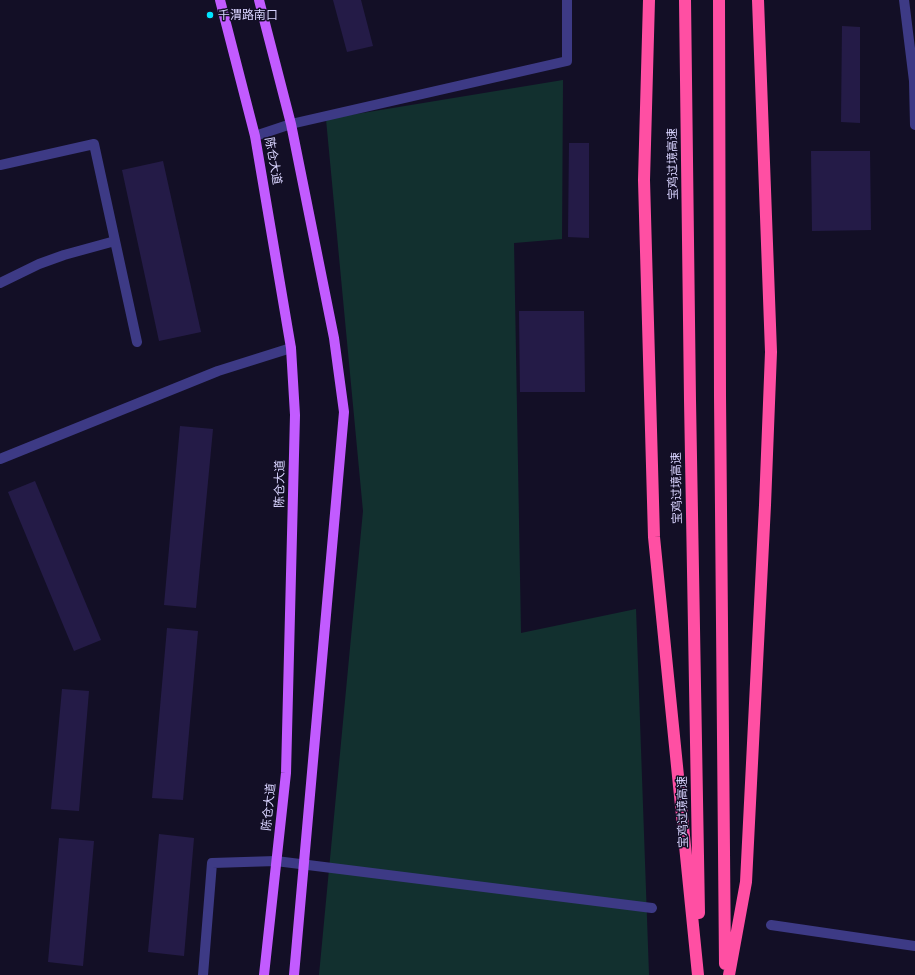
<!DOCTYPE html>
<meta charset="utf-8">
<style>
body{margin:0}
canvas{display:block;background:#130f26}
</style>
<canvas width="915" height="975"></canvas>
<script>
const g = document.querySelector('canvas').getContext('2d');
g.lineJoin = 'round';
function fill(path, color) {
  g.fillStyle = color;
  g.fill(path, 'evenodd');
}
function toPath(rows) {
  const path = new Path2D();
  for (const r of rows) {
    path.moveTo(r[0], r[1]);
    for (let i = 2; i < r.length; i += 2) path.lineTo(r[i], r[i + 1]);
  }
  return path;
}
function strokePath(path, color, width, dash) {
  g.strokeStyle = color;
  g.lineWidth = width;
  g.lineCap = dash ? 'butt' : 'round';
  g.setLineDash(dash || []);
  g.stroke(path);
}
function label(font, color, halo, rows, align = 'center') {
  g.font = font + ' "Alegreya Sans","Noto Sans SC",sans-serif';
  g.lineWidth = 3;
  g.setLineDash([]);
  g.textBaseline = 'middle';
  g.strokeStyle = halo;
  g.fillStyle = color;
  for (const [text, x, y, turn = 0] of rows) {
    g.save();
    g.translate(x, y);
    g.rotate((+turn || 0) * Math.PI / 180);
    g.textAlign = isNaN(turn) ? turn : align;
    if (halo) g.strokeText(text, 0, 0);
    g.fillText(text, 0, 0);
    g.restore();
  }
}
fill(toPath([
 [563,80,562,239,514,243,521,633,636,609,649,975,319,975,363,511,326,119]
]), '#12302f');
fill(toPath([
 [333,0,361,0,373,46,347,52],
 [842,26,860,27,860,123,841,122],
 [569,143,589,143,589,238,568,237],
 [811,151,870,151,871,230,812,231],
 [163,161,201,332,159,341,122,170],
 [519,311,584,311,585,392,520,392],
 [180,426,213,429,196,608,164,605],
 [35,481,101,640,74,651,8,492],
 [167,628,198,631,183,800,152,798],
 [62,689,89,691,79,811,51,809],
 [159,834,194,838,184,956,148,952],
 [59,838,94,841,83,966,48,962]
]), '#241b47');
strokePath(toPath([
 [771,925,915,946],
 [203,975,212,863,276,861,652,908]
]), '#3d3a85', 10);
strokePath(toPath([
 [904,0,914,81,915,125],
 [255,136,291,124,567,61,567,0],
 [0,165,94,144,137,342],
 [0,283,39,264,64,255,115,241],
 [0,459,218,371,291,348]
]), '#3d3a85', 10);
strokePath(toPath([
 [220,0,255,136,291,348,295,415,286,773,264,975],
 [259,0,291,124,334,338,344,412,294,975]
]), '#c25bff', 10);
strokePath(toPath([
 [649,0,644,180,654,537,698,975],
 [685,0,690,400,699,913],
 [719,0,720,396,725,964],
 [729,975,746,882,765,505,771,352,758,0]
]), '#ff4fa3', 12);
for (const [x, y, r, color] of [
 [210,15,4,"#00e5ff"]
]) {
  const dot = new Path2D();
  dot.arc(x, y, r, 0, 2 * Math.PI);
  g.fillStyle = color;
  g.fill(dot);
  strokePath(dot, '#130f26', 1.5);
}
label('12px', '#d9d4ff', '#130f26', [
 ["千渭路南口",218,15]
], 'left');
label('12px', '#d9d4ff', '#130f26', [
 ["陈仓大道",273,161,80],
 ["宝鸡过境高速",673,164,-91],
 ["陈仓大道",280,484,-89],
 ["宝鸡过境高速",677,488,-91],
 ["陈仓大道",269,807,-84],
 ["宝鸡过境高速",683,812,-91]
]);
</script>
